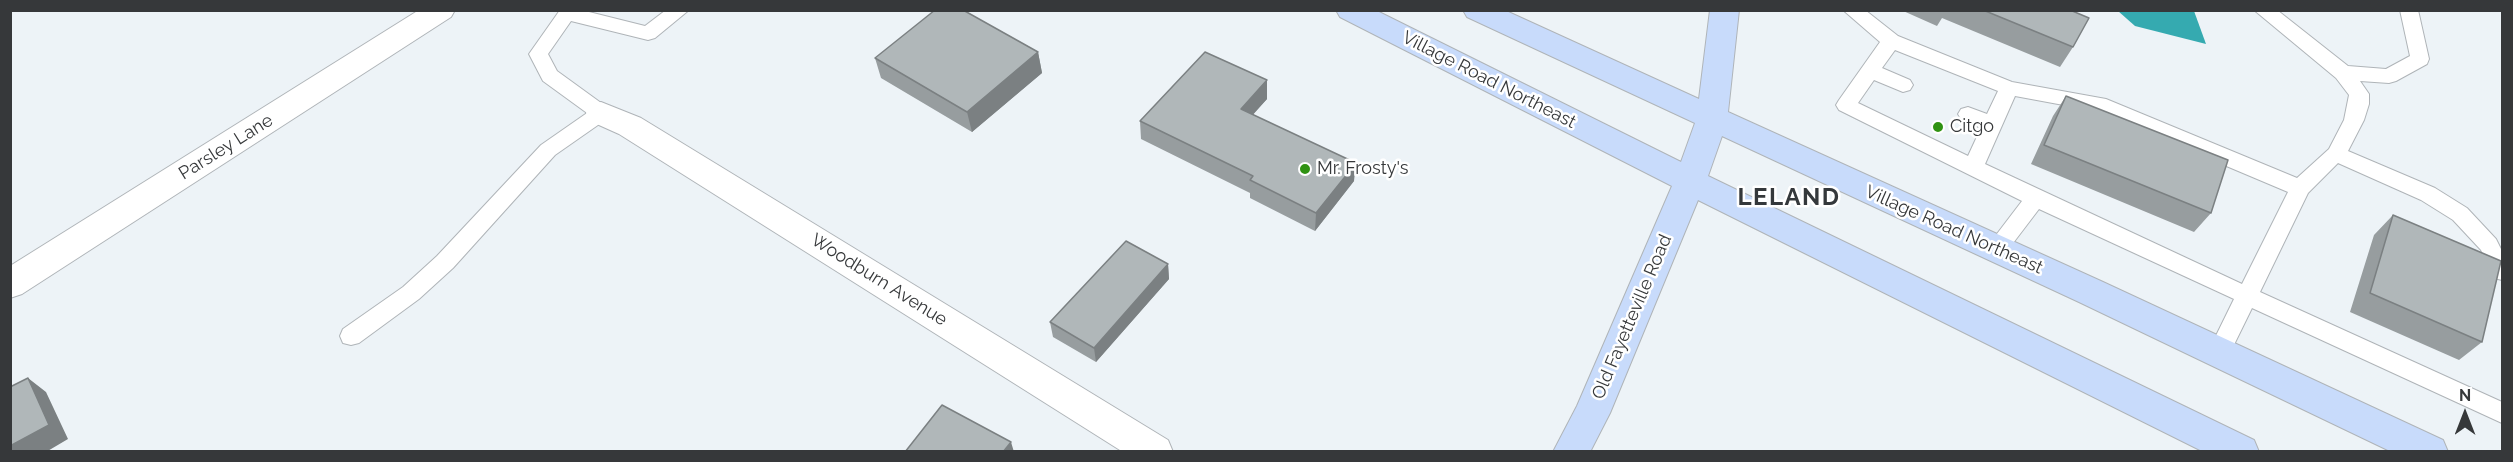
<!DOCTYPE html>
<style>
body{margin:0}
#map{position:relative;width:2513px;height:462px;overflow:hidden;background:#edf3f7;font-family:Raleway,sans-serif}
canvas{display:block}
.frame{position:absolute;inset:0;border:12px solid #36383a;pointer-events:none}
.north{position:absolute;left:2435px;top:384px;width:60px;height:60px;-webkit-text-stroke:4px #fff;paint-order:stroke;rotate:0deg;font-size:16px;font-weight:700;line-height:24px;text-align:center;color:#36383a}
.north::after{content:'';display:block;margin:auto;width:21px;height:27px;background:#36383a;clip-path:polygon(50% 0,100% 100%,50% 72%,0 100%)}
</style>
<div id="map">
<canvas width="2513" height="462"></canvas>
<div class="frame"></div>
<div class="north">N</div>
</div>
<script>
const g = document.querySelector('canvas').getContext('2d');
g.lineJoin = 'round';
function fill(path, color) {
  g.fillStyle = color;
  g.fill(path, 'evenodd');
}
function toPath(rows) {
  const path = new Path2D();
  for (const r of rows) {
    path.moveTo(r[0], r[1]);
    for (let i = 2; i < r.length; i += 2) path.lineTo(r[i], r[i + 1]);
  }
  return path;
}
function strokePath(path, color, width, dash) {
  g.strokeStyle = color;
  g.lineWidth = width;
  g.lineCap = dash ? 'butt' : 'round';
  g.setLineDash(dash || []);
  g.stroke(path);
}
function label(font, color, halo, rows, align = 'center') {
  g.font = font + ' Raleway,sans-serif';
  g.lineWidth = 5;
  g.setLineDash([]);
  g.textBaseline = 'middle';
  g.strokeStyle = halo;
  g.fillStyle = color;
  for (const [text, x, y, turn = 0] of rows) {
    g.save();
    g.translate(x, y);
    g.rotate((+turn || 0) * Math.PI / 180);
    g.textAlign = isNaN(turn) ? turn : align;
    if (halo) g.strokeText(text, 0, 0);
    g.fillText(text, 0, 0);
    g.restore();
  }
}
fill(toPath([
 [2118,11,2194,11,2206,44,2135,26]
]), '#35aab0');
const lane = toPath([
 [560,10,581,10,645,26,666,10,689,10,655,38,648,40,571,21,548,54,557,71,608,108,611,113,608,118,555,155,453,268,419,299,359,343,351,345,343,343,340,336,343,329,403,287,437,256,541,145,587,113,543,81,529,54,560,10],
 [1843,10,1865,10,1898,36,2012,82,2106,99,2297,178,2329,149,2344,120,2349,95,2336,78,2254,10,2277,10,2348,66,2386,69,2410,56,2400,10,2418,10,2429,59,2427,64,2396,81,2389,83,2360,81,2369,94,2369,104,2364,120,2348,151,2435,188,2467,208,2496,239,2502,251,2502,280,2494,278,2481,250,2453,220,2421,200,2338,163,2308,193,2260,292,2502,402,2502,423,2252,308,2227,359,2219,361,2211,359,2208,352,2234,299,2039,209,2004,255,1997,257,1990,255,1986,249,1990,243,2022,201,1839,110,1836,105,1839,100,1880,42,1843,10],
 [1895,50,1998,91,1987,114,1968,107,1961,109,1958,114,1961,119,1981,128,1968,156,1858,103,1874,80,1903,92,1910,90,1913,85,1910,80,1882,68,1895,50],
 [2015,96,2096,111,2288,192,2242,284,1985,164,2015,96]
]);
const street = toPath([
 [419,10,455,10,451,17,22,294,10,298,10,266,419,10],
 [601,102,641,118,1168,440,1173,452,1123,452,619,134,590,121,586,113,590,105,601,102]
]);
const secondary = toPath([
 [1336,10,1375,10,1681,162,1695,123,1467,17,1463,10,1504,10,1699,99,1710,10,1739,10,1728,112,2103,282,2443,440,2448,452,2392,452,2079,302,1722,136,1708,176,2254,440,2259,452,2204,452,1698,200,1610,413,1590,452,1553,452,1577,406,1672,186,1340,17,1336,10]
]);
strokePath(lane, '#afb4b8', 2);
strokePath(street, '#afb4b8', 2);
strokePath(secondary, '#afb4b8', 2);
fill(lane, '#fff');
fill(street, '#fff');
fill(secondary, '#c8dbfb');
fill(toPath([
 [1901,10,2070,10,2073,47,2060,67,1942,18,1937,26],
 [1038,52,1042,73,972,132,881,78,875,58],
 [1267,80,1267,99,1253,114,1354,181,1315,231,1250,198,1250,193,1141,139,1140,121],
 [2066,96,2211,213,2194,232,2031,164,2053,116],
 [2393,215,2482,342,2459,360,2350,312,2374,235],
 [1168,264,1169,279,1096,362,1053,337,1050,322]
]), '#979d9f');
fill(toPath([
 [1038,52,1042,73,972,132,967,112],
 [1267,80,1267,99,1242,127,1241,109],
 [1356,163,1354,181,1315,231,1316,213],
 [1168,264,1169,279,1096,362,1094,348],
 [28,378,46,392,68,439,46,452,10,452,10,446],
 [1011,442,1014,452,1003,452]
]), '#7b8082');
const building = toPath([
 [935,10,963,10,1038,52,967,112,875,58,935,10],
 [1983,10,2070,10,2089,18,2073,47,1983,10],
 [1205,52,1267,80,1241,109,1356,163,1316,213,1250,180,1253,176,1140,121,1205,52],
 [2066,96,2228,160,2211,213,2044,145,2066,96],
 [2393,215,2501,261,2482,342,2370,293,2393,215],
 [1126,241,1168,264,1094,348,1050,322,1126,241],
 [28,378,49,425,10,446,10,387,28,378],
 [942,405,1011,442,1003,452,905,452,942,405]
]);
fill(building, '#b0b7b9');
strokePath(building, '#7b8082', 1.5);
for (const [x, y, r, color] of [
 [1938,127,6,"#2f9212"],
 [1305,169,6,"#2f9212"]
]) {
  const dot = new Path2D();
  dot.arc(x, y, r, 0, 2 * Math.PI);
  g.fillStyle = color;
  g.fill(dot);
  strokePath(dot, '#fff', 2);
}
label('18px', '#36383a', '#fff', [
 ["Village Road Northeast",1489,80,27],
 ["Parsley Lane",226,147,-32],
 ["Village Road Northeast",1954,230,24],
 ["Woodburn Avenue",879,280,32],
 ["Old Fayetteville Road",1632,317,-67]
]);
label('18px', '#36383a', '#fff', [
 ["Citgo",1950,127],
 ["Mr. Frosty's",1317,169]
], 'left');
g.letterSpacing = '1.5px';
label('bold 24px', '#34383b', '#fff', [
 ["LELAND",1789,198]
]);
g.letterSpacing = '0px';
</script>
